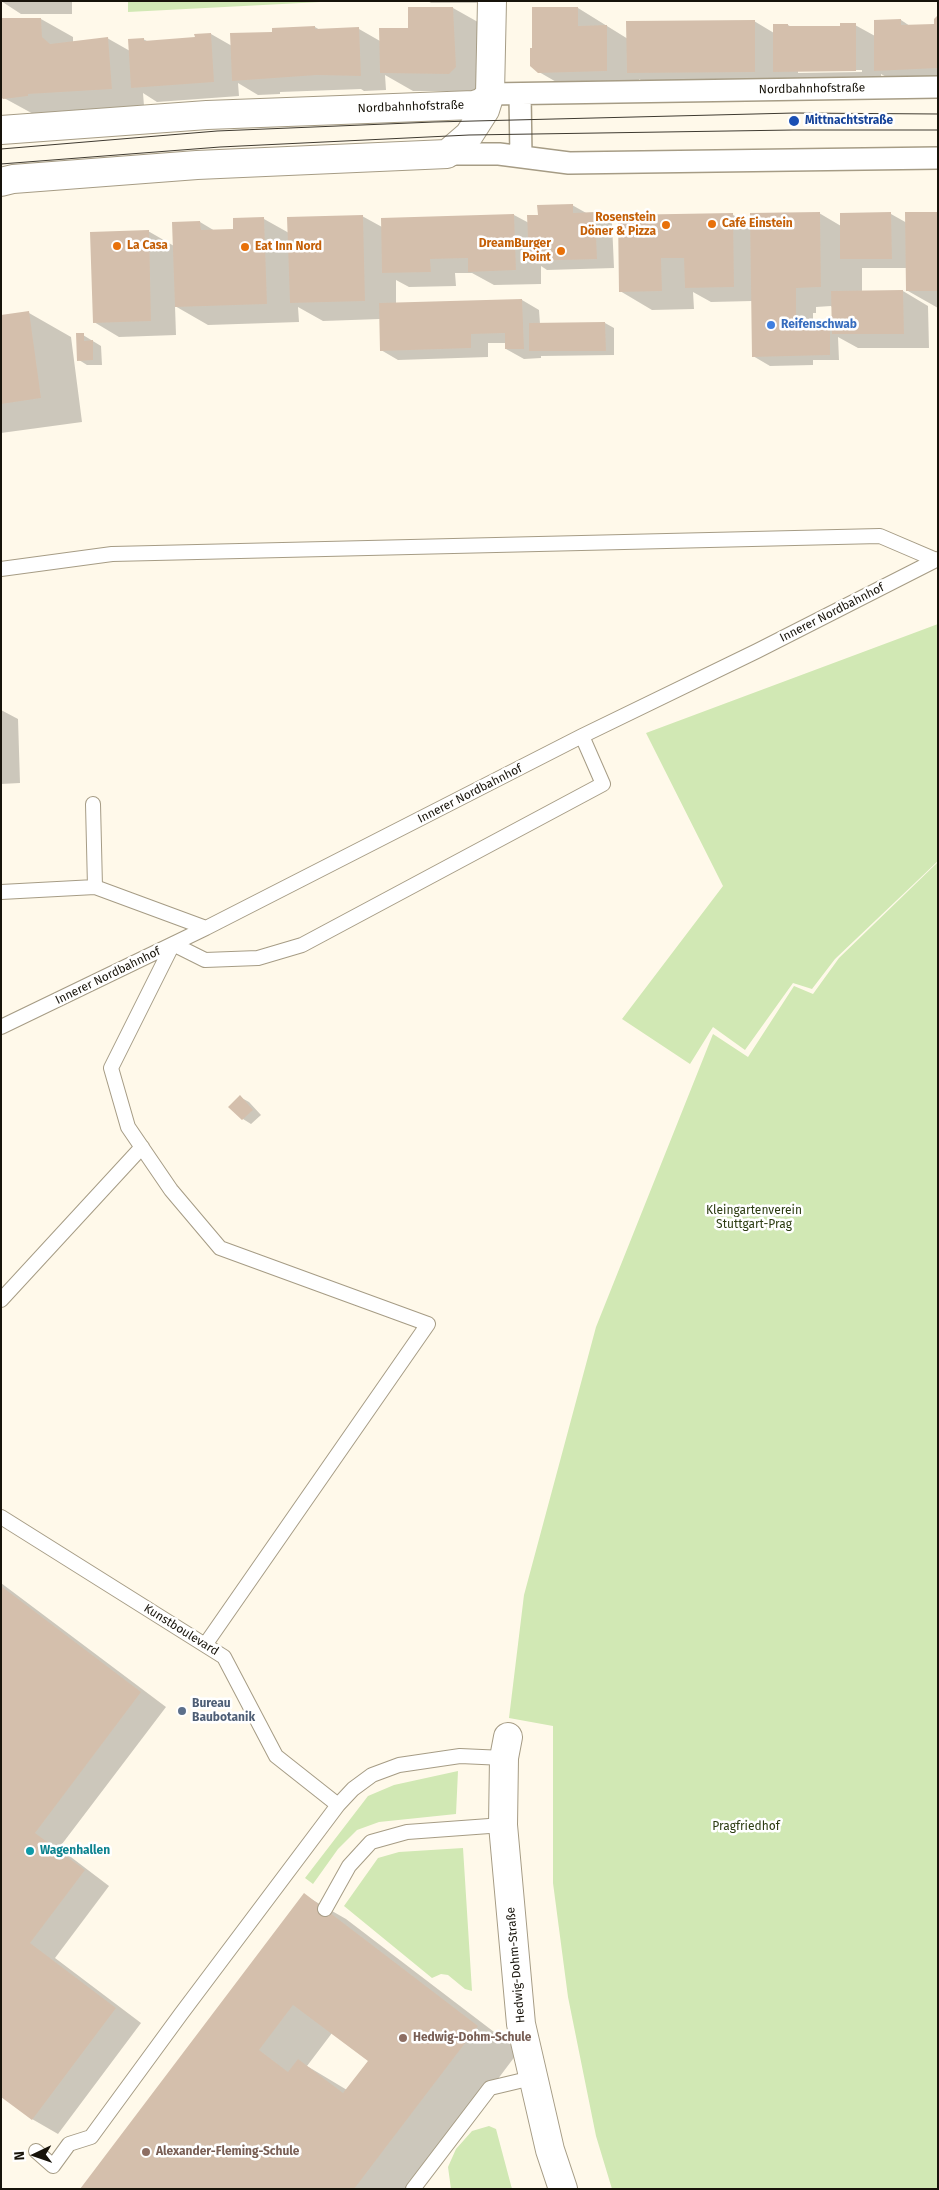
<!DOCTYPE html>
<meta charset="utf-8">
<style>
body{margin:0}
#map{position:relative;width:939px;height:2190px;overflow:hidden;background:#fff9ea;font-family:"Fira Sans",sans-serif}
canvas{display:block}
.frame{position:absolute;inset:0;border:2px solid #17130a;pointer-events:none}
.north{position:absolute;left:10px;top:2130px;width:50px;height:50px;-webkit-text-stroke:4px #fff;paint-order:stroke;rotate:267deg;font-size:14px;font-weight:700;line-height:20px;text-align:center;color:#17130a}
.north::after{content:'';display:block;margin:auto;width:18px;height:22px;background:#17130a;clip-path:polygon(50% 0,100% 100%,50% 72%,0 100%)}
</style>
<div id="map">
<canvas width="939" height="2190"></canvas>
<div class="frame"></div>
<div class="north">N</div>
</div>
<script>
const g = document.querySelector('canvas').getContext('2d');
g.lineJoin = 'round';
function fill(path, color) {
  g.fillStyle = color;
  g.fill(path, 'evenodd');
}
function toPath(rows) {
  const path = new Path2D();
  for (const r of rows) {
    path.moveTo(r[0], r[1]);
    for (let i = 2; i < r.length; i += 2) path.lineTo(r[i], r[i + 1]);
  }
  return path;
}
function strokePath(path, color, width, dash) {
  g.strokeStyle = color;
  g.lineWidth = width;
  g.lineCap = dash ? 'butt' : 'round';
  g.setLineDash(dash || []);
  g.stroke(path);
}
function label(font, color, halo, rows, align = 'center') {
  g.font = font + ' "Fira Sans",sans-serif';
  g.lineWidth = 5;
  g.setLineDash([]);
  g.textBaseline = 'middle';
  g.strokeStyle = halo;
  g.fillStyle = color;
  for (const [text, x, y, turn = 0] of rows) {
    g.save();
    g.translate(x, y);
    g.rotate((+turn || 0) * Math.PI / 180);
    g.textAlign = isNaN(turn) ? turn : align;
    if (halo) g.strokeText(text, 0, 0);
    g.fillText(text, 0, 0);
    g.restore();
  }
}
fill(toPath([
 [128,1,340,1,128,12],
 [938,624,938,861,835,959,812,989,793,983,745,1050,713,1027,690,1064,622,1019,723,886,646,733],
 [938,862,938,2189,612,2189,596,2136,568,1997,553,1883,553,1726,509,1718,524,1595,596,1327,713,1034,748,1057,794,986,813,994,839,958],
 [458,1771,456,1814,379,1822,357,1830,338,1849,313,1884,305,1878,368,1796,394,1785],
 [463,1848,472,1991,465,1989,448,1975,441,1974,432,1978,344,1906,378,1858,399,1852],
 [489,2126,496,2129,512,2189,451,2189,448,2167,456,2149,472,2131]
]), '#d1e8b4');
fill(toPath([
 [1,1,72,1,72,14,21,14],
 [428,1,480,1,480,3,431,3],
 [555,1,606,1,606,2,557,2],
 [453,8,485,26,482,91,413,91,385,75,386,90,364,91,361,89,280,92,280,94,258,95,238,83,239,96,157,102,143,93,144,106,37,116,4,98,41,19,73,37,73,43,107,38,130,51,143,39,149,42,196,39,211,34,232,46,273,33,315,27,320,30,359,29,380,41],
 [578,8,628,39,754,21,774,33,788,25,793,28,841,28,855,25,875,36,901,20,910,26,935,26,938,17,938,87,908,89,881,74,881,85,800,85,787,78,787,90,660,91,639,79,639,89,572,91,539,72],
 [798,70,862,70,862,72,798,73],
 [572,205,588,214,595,213,612,223,614,268,547,270,541,266,541,284,494,285,472,273,455,273,456,286,409,287,396,280,396,304,522,300,539,310,540,324,605,323,614,328,614,355,541,356,541,358,524,359,506,349,506,343,488,343,488,357,398,360,381,350,380,319,323,321,298,307,299,322,208,325,175,306,176,335,119,337,94,322,148,231,174,246,200,222,215,231,235,230,264,219,289,233,362,216,382,227,382,219,514,215,529,223,539,216],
 [819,213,841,226,891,214,907,223,938,213,938,308,908,291,907,268,862,268,862,292,903,291,928,306,929,348,858,348,838,337,839,360,813,360,813,365,770,366,753,356,752,301,711,302,693,292,694,309,652,310,620,291,619,216,733,215,751,225],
 [831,306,833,308,833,327,830,325,813,325,813,313,816,313,816,307],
 [29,313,71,337,82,422,1,433,1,316],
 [83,335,101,346,102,365,87,365,79,360],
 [1,710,18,719,20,783,1,784],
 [240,1097,249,1102,261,1115,251,1124,243,1119],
 [1,1583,166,1707,59,1848,109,1886,55,1958,141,2023,58,2134,32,2119,1,2095],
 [304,1895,346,1919,519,2051,415,2189,81,2189],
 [332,2033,369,2060,347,2090,307,2066]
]), '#0003');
fill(toPath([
 [408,7,453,7,456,67,449,74,380,73,379,28,408,28],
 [532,7,578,7,578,26,607,25,607,71,538,73,530,66,530,48,532,48],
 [938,15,938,68,874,71,874,20,901,19,901,25,934,24,934,19],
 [1,18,41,18,42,37,50,44,108,37,112,89,28,94,28,96,3,99,1,97],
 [755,20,755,72,627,73,626,21],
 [840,23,856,23,856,71,773,72,773,24,788,24,788,26,840,26],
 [315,26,315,29,359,27,361,76,317,75,232,81,230,33,272,32,272,28],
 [211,33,214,82,131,88,128,39,144,38,144,41,195,37,194,34],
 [573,204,573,213,595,212,597,259,529,261,527,215,538,215,537,205],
 [820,212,821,287,796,288,796,324,830,324,830,355,752,357,750,213],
 [891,212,892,259,840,259,840,213],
 [905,212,938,212,938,291,906,291],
 [733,213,734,287,685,288,684,258,661,258,662,291,619,292,618,215],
 [514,214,516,270,468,272,468,258,430,259,431,272,382,273,381,218],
 [363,215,365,301,290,303,287,217],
 [264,217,267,304,175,307,172,222,200,221,201,230,233,229,233,218],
 [149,230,151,321,93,323,90,232],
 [903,290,904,334,832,334,831,291],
 [522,299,524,349,505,349,505,333,471,334,471,348,380,351,379,303],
 [29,311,41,398,1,404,1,315],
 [605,322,606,351,529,351,529,323],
 [76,333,84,333,84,341,93,340,93,360,77,361],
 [240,1095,253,1110,242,1120,228,1107],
 [1,1586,141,1692,35,1833,85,1870,30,1943,116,2008,32,2120,1,2097],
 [304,1893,478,2026,354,2189,80,2189],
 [293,2005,368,2061,343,2093,298,2059,288,2072,259,2050]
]), '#d4bfac');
const service = toPath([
 [1,569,112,554,880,536,936,560],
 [93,804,95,887],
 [1,892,95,887,206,928],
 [1,1027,206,928,582,736,757,651,938,559],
 [1,1300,142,1147],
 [1,1517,224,1657,276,1756,338,1805],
 [205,1645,428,1324,220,1248,171,1190,128,1127,111,1068,173,944,205,960,258,958,302,945,603,784,582,736],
 [325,1909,349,1866,371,1842,407,1832,503,1825],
 [36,2151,53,2166,69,2144,91,2137,181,2014,338,1805,353,1789,372,1775,399,1765,460,1756,504,1758],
 [413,2189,490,2088,532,2078]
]);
const pedestrian = toPath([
 [490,94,938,87],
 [520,94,521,157],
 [447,154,499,154,569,163,938,158]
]);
const minor = toPath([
 [1,130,207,115,474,105,483,102,490,94],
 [1,182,13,179,197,165,447,154,469,135,485,110,490,94,492,1],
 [508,1737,504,1758,503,1825,521,2024,550,2150,563,2189]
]);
strokePath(service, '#a69c85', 16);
strokePath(pedestrian, '#a69c85', 24);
strokePath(minor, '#a69c85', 30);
strokePath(service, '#fff', 14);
strokePath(pedestrian, '#fff', 21);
strokePath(minor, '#fff', 28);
strokePath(toPath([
 [1,149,217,131,434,122,794,113,938,114],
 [1,164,220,147,469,135,793,130,938,130]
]), '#3f3a30', 1);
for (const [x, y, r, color] of [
 [794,121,6,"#1a4fb4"],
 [712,224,5,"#e8710a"],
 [666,225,5,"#e8710a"],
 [117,246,5,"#e8710a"],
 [245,247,5,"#e8710a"],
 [561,251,5,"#e8710a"],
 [771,325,5,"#3f7fe0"],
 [182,1711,5,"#5c6f8a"],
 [30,1851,5,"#0f9aa8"],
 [403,2038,5,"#8d6e63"],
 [146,2152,5,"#8d6e63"]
]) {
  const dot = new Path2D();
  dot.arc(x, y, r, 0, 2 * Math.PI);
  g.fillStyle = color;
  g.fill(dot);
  strokePath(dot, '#fff', 2);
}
label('12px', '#17130a', '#fff', [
 ["Nordbahnhofstraße",812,89,-1],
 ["Nordbahnhofstraße",411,107,-2],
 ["Innerer Nordbahnhof",832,613,-27],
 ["Innerer Nordbahnhof",470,794,-27],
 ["Innerer Nordbahnhof",108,976,-26],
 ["Kunstboulevard",181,1630,32],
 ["Hedwig-Dohm-Straße",516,1965,-95]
]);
label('bold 12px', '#164399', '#fff', [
 ["Mittnachtstraße",805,121]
], 'left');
label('bold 12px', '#c56008', '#fff', [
 ["Rosenstein",656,218,"right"],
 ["Döner & Pizza",656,232,"right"],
 ["Café Einstein",722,224],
 ["DreamBurger",551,244,"right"],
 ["Point",551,258,"right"],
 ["La Casa",127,246],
 ["Eat Inn Nord",255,247]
], 'left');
label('bold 12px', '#366cbe', '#fff', [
 ["Reifenschwab",781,325]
], 'left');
label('12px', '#2c3c12', '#fff', [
 ["Kleingartenverein",754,1211],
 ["Stuttgart-Prag",754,1225],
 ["Pragfriedhof",746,1827]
]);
label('bold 12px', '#4e5e75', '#fff', [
 ["Bureau",192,1704],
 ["Baubotanik",192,1718]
], 'left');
label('bold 12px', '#0d838f', '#fff', [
 ["Wagenhallen",40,1851]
], 'left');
label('bold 12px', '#785e54', '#fff', [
 ["Hedwig-Dohm-Schule",413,2038],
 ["Alexander-Fleming-Schule",156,2152]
], 'left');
</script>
